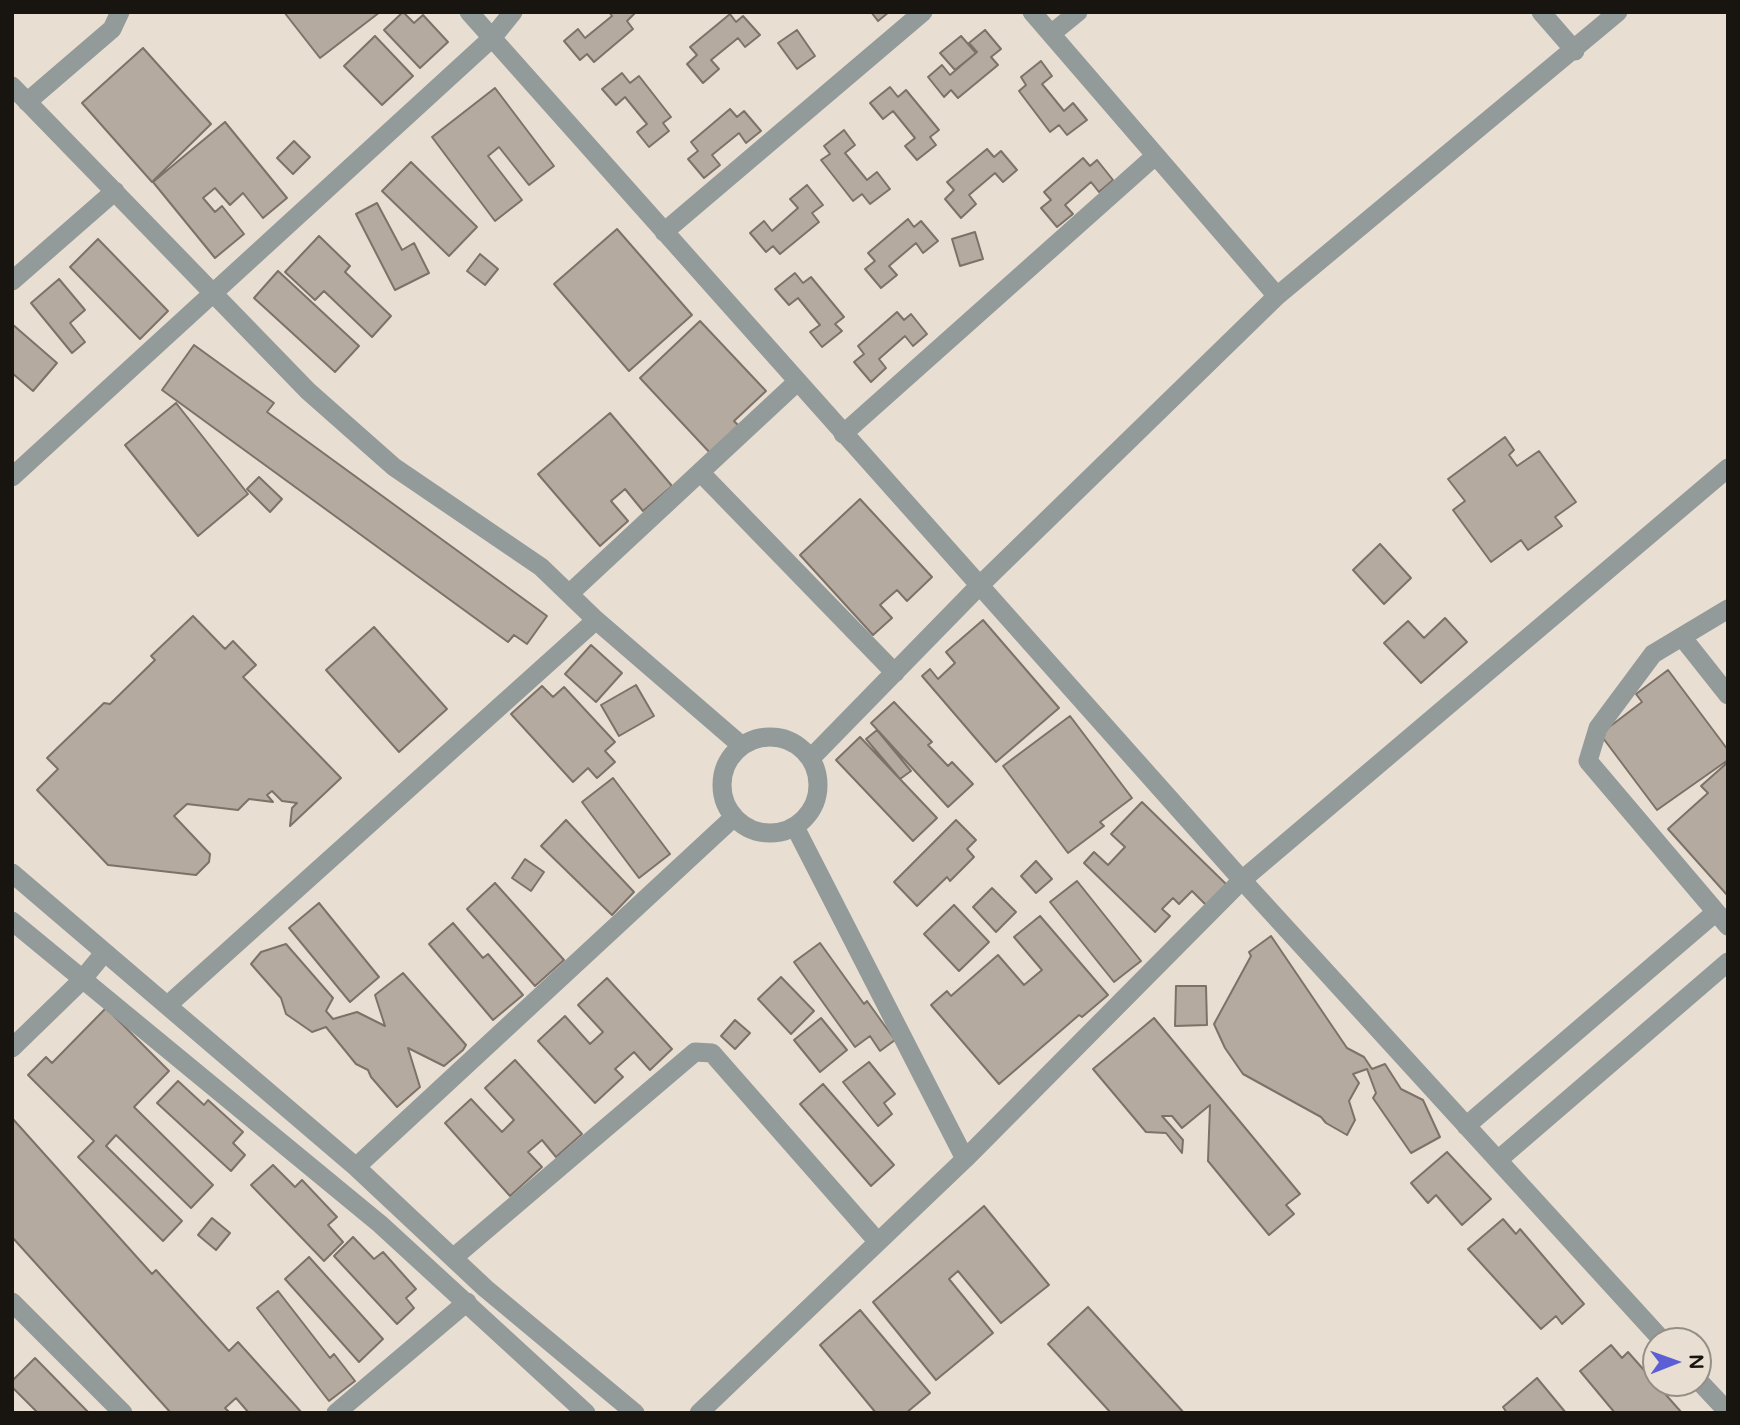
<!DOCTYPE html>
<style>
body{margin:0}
#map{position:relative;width:1740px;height:1425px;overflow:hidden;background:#e8dfd2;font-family:"Varela Round",sans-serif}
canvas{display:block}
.frame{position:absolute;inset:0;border:14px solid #181410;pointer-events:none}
.north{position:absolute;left:1642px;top:1327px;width:70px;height:70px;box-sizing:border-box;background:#e8dfd2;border:2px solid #958e84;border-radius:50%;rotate:89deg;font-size:19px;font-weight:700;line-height:28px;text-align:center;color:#181410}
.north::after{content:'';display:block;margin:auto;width:24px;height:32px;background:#5c5ed6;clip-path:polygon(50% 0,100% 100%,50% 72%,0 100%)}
</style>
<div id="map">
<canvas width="1740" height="1425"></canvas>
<div class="frame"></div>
<div class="north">N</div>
</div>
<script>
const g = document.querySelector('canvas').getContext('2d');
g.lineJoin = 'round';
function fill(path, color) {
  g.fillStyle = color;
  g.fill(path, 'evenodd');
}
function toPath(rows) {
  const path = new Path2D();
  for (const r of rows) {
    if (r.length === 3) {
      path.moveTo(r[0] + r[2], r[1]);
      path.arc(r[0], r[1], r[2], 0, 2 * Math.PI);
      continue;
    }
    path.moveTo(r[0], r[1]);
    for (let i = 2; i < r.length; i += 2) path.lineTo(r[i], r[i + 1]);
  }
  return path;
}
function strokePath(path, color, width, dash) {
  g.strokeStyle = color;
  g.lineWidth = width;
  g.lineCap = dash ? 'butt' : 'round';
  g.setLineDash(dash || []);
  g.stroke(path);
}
const building = toPath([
 [284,12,380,12,320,58,284,12],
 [403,12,414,23,423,15,448,42,420,68,384,30,403,12],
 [609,12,636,12,627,21,633,29,594,62,587,54,580,60,564,41,578,29,585,38,612,16,609,12],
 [871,12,889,12,878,21,871,12],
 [730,14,736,22,743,16,760,35,745,47,738,38,711,60,719,69,703,83,687,64,697,55,690,47,730,14],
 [797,30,815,56,797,69,778,43,797,30],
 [985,30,1001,49,991,57,998,65,958,98,951,90,944,97,928,77,942,65,950,75,977,52,969,43,985,30],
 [375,36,413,76,382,105,344,66,375,36],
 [961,36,976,53,955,70,940,53,961,36],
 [143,48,211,124,152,182,82,103,143,48],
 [1041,61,1052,76,1042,84,1064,111,1073,103,1087,120,1067,135,1059,125,1050,132,1019,91,1026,85,1021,77,1041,61],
 [622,73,630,83,639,76,671,117,663,123,669,131,649,147,637,132,647,124,625,97,616,105,602,89,622,73],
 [890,87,898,97,906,90,939,130,930,137,936,145,917,160,905,146,915,138,893,111,883,119,870,103,890,87],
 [495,88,554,166,529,185,499,147,488,156,522,200,495,221,432,137,495,88],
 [730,109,737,117,744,111,761,131,746,143,739,133,712,155,720,165,704,178,688,159,698,151,691,142,730,109],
 [225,122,287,198,263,218,243,193,230,205,215,188,203,198,215,212,222,206,244,234,215,258,153,182,225,122],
 [844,130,855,145,845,153,867,180,877,172,890,189,870,204,862,194,853,201,821,160,830,154,824,146,844,130],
 [294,141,310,157,293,174,277,158,294,141],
 [987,149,994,157,1001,151,1017,170,1003,182,995,173,969,195,976,204,961,218,945,199,954,190,947,182,987,149],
 [1083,158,1090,166,1097,160,1113,180,1099,192,1091,182,1065,205,1073,214,1057,227,1041,208,1051,200,1044,192,1083,158],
 [411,162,477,227,449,256,382,191,411,162],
 [807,185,823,205,812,213,819,222,780,254,773,246,766,252,750,233,764,221,772,231,798,208,790,199,807,185],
 [377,203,402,250,414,243,429,273,395,290,356,214,377,203],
 [908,219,914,227,921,221,938,241,923,253,916,243,889,266,897,275,881,288,865,269,875,261,868,253,908,219],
 [617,229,692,315,629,371,554,284,617,229],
 [975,232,983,259,960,266,952,239,975,232],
 [319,236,350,266,345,272,391,316,372,337,324,291,315,300,285,272,319,236],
 [98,239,168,311,140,339,70,267,98,239],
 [480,254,498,269,485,285,467,271,480,254],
 [278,271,359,346,335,372,254,298,278,271],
 [795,273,803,283,811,277,844,317,835,324,842,331,822,347,810,332,820,325,798,298,789,305,775,289,795,273],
 [59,279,85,310,70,323,85,342,72,353,31,303,59,279],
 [897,312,904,320,911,314,927,334,913,346,905,336,879,359,886,368,871,382,854,362,864,354,858,346,897,312],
 [700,321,766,391,734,421,741,428,712,455,640,378,700,321],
 [12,324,57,363,33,391,12,373,12,324],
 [194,345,274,403,267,412,547,616,527,644,514,635,508,642,162,390,194,345],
 [176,403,248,494,198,536,125,445,176,403],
 [610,413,672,486,643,511,625,489,611,501,628,521,600,546,538,474,610,413],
 [1505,437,1514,450,1509,455,1517,466,1539,451,1576,502,1555,517,1562,526,1528,550,1521,540,1491,562,1453,510,1465,501,1448,479,1505,437],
 [259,477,282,499,270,512,247,489,259,477],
 [860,499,932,577,907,601,897,590,880,605,892,618,873,635,800,555,860,499],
 [1380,544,1411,578,1384,604,1353,570,1380,544],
 [193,616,225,649,233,641,256,665,243,677,341,778,290,826,292,808,297,803,282,801,272,791,267,795,273,802,249,799,238,810,187,804,174,816,210,854,209,862,196,875,108,865,37,790,58,769,47,758,104,703,110,704,155,660,151,656,193,616],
 [1445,618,1467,642,1421,683,1384,643,1408,621,1424,638,1445,618],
 [983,620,1059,708,996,762,922,676,930,669,938,679,955,663,946,652,983,620],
 [374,627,447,709,399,752,326,670,374,627],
 [591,645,622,673,596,702,565,674,591,645],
 [1668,670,1728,750,1728,760,1657,810,1600,734,1642,702,1636,694,1668,670],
 [636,685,654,716,619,736,601,705,636,685],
 [542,686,553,697,564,687,615,742,605,751,615,762,597,778,588,768,573,782,511,714,542,686],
 [894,702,932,742,928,745,948,766,952,762,973,784,948,807,871,723,894,702],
 [1070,716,1132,798,1100,822,1104,826,1068,853,1003,766,1070,716],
 [877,730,911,771,900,779,866,739,877,730],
 [860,737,937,818,913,841,836,760,860,737],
 [1728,762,1728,896,1668,829,1708,793,1701,786,1728,762],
 [613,778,670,854,639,878,582,802,613,778],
 [1142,802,1227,885,1207,906,1192,891,1179,904,1173,898,1162,909,1170,916,1155,932,1084,863,1094,852,1108,865,1125,847,1111,834,1142,802],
 [566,820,634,892,612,915,541,846,566,820],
 [956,820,976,840,967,849,974,857,950,881,947,877,917,906,894,882,956,820],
 [525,859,544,872,531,891,512,878,525,859],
 [1036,861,1052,879,1036,893,1021,876,1036,861],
 [1077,881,1141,961,1114,982,1050,902,1077,881],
 [495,883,564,960,535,986,467,909,495,883],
 [992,888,1016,912,996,932,973,907,992,888],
 [319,903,379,977,350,1002,289,928,319,903],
 [954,905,989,942,959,971,924,934,954,905],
 [1040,916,1108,995,1082,1017,1079,1015,999,1084,931,1005,947,991,951,996,998,955,1024,985,1042,970,1014,937,1040,916],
 [453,923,483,958,488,954,523,995,493,1020,429,944,453,923],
 [1271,936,1347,1048,1364,1057,1372,1069,1385,1064,1401,1089,1423,1100,1440,1137,1411,1153,1373,1098,1376,1093,1367,1069,1353,1074,1359,1083,1349,1101,1355,1120,1347,1135,1326,1123,1321,1117,1243,1074,1225,1048,1214,1024,1251,956,1249,952,1271,936],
 [820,943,864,1004,867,1001,895,1040,880,1051,870,1036,855,1047,794,962,820,943],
 [286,944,333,998,326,1011,333,1019,357,1012,385,1026,375,995,403,973,466,1045,463,1050,444,1066,408,1048,420,1087,397,1107,371,1077,368,1070,356,1064,326,1027,312,1032,286,1014,281,998,251,964,261,952,286,944],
 [781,977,814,1011,791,1034,758,999,781,977],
 [607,978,672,1049,650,1070,634,1052,615,1069,623,1077,595,1103,538,1041,565,1016,590,1044,603,1032,578,1005,607,978],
 [1176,986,1206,986,1207,1025,1175,1026,1176,986],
 [106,1008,169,1071,134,1107,213,1185,191,1208,116,1135,106,1146,182,1221,163,1241,78,1157,94,1141,28,1075,46,1057,52,1063,106,1008],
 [821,1018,847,1050,820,1072,794,1040,821,1018],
 [1154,1018,1300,1194,1286,1205,1294,1214,1269,1235,1208,1161,1210,1105,1182,1128,1172,1116,1162,1116,1183,1140,1182,1153,1166,1133,1146,1132,1093,1069,1154,1018],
 [735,1020,750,1033,735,1049,721,1036,735,1020],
 [515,1060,582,1134,556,1157,542,1140,528,1152,542,1167,510,1196,445,1123,471,1099,502,1132,514,1120,485,1088,515,1060],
 [869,1062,895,1094,884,1103,892,1114,878,1126,843,1082,869,1062],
 [178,1081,204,1105,208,1100,243,1132,233,1143,245,1155,231,1171,157,1103,178,1081],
 [823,1084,894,1165,871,1186,800,1104,823,1084],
 [12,1118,152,1274,156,1270,229,1351,238,1342,302,1413,249,1413,236,1398,225,1408,230,1413,171,1413,12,1237,12,1118],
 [1447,1152,1491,1199,1462,1225,1436,1195,1428,1203,1411,1183,1447,1152],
 [273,1165,295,1187,302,1180,337,1217,328,1225,343,1242,324,1261,251,1185,273,1165],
 [984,1206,1049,1285,1001,1323,958,1271,949,1279,993,1333,936,1380,873,1302,984,1206],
 [212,1218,230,1233,216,1250,198,1235,212,1218],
 [1503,1219,1516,1234,1520,1229,1584,1304,1562,1324,1556,1316,1541,1329,1468,1249,1503,1219],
 [353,1237,374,1259,383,1252,416,1289,406,1298,414,1308,397,1324,334,1256,353,1237],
 [309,1257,383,1339,359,1362,285,1279,309,1257],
 [278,1291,330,1358,334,1354,355,1381,329,1401,257,1308,278,1291],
 [1088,1307,1184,1413,1111,1413,1048,1344,1088,1307],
 [860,1310,930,1393,906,1413,876,1413,820,1345,860,1310],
 [1611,1345,1622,1358,1628,1352,1682,1413,1615,1413,1580,1371,1611,1345],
 [35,1358,89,1413,38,1413,12,1387,12,1381,35,1358],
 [1537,1378,1566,1413,1507,1413,1503,1407,1537,1378]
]);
fill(building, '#b5aaa0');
strokePath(building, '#7c7268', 2);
strokePath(toPath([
 [469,12,1242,880,1663,1341],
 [1032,12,1277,296],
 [1541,12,1575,51],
 [1051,34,1078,12],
 [12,86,308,391,394,467,541,567,596,620,742,746],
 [27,102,112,29,120,12],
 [664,232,923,12],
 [12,281,115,191],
 [843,434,1155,156],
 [700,472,895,673],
 [12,477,492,38,513,12],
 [569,594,797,382],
 [1728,609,1653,654,1598,728,1588,761,1728,926],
 [1682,637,1728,695],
 [770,785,48],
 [811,758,979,586,1277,296,1618,12],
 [795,827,965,1159],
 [12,873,356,1167,485,1288,635,1413],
 [12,921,380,1224,586,1413],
 [169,1004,596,620],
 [12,1048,81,981,104,953],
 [1466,1126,1716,912],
 [1498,1160,1728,962],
 [356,1167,734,817],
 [453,1258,695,1052,712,1053,878,1242],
 [12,1302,123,1413],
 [1698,1380,1728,1412],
 [336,1413,467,1302],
 [699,1413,965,1159,1242,880,1728,468]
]), '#929a9a', 19);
</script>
